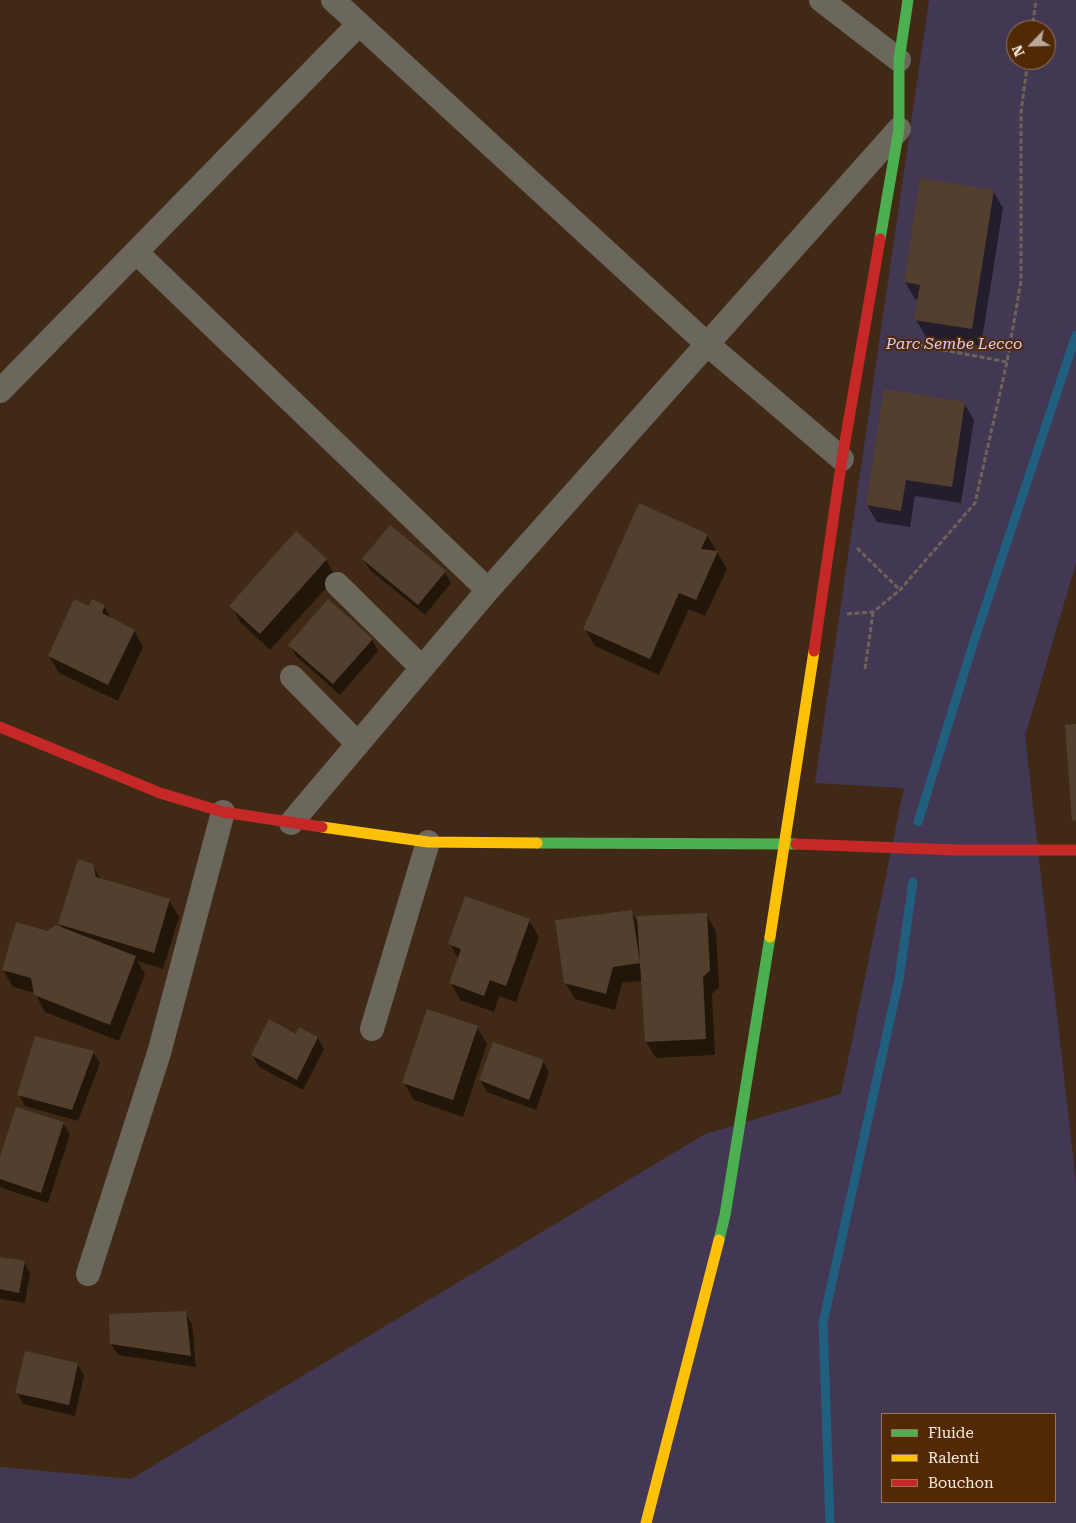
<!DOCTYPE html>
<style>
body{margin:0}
#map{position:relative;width:1076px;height:1523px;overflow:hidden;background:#402a16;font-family:"Roboto Serif",serif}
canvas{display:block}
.legend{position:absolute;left:881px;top:1413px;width:175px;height:90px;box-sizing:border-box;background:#512904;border:1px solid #95775c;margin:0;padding:6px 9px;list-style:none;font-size:15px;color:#fcece1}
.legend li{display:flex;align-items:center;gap:10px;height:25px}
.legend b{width:25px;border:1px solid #95775c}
.north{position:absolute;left:1006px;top:20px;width:50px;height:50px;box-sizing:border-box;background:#512904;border:1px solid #95775c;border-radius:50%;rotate:246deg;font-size:14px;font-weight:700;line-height:20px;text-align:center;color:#fcece1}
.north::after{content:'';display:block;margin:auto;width:18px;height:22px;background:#baa89a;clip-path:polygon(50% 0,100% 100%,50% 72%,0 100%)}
</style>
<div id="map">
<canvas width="1076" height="1523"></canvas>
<ul class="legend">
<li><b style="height:6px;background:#4caf50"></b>Fluide</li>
<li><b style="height:6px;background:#ffc107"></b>Ralenti</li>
<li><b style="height:6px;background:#c62828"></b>Bouchon</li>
</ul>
<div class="north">N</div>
</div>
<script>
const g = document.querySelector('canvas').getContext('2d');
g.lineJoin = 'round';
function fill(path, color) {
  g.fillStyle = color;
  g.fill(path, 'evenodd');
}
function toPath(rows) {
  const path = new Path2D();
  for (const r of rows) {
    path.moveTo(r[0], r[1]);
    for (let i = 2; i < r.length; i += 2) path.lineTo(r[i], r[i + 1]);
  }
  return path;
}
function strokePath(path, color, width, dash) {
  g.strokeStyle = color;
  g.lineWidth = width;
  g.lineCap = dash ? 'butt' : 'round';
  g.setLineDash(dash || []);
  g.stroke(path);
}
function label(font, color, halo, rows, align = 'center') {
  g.font = font + ' "Roboto Serif",serif';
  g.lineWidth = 4;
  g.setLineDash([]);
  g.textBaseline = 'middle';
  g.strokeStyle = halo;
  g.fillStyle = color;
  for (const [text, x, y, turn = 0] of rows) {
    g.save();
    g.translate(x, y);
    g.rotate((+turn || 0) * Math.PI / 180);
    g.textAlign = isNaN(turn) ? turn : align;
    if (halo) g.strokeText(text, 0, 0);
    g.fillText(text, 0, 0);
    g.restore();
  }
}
fill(toPath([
 [929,0,1076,0,1076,563,1025,736,1076,1182,1076,1523,0,1523,0,1467,131,1479,705,1134,841,1094,904,788,815,783],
 [1016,30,1046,30,1046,60,1016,60],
 [882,1414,1055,1414,1055,1502,882,1502]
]), '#433854');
fill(toPath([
 [993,191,1003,208,981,346,926,337,916,320,919,300,915,299,905,282],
 [964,403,974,420,961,503,915,496,910,527,877,522,867,505],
 [707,535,727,569,705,616,689,609,659,675,595,646,585,629],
 [363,559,445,572,451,583,425,615,370,570],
 [326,560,336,577,270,650,241,623,231,606],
 [104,606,112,620,134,630,143,647,118,701,59,673,49,656,89,607],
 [372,640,378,651,340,695,296,656,290,645],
 [92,865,101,880,169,900,179,917,163,969,137,961,145,974,119,1041,45,1012,35,993,13,987,3,970,47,932,62,929,60,924],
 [631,911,639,925,706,914,716,931,719,987,712,994,715,1055,656,1058,646,1042,642,981,622,983,615,1010,575,999,565,982],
 [529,920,539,937,516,1002,499,996,494,1012,460,1000,451,983,459,960,450,944],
 [477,1027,487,1044,463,1117,414,1100,404,1083],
 [297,1035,318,1038,324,1049,303,1090,259,1067,252,1055],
 [93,1052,100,1063,78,1121,25,1106,19,1094],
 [543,1061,549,1072,536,1110,487,1092,480,1080],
 [63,1123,70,1134,48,1203,2,1188,0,1186,0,1162],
 [0,1258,24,1262,30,1273,25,1303,0,1299],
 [185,1313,192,1324,196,1367,118,1355,111,1344],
 [77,1364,84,1375,75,1416,23,1404,17,1393]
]), '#0007');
strokePath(toPath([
 [918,822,974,641,1076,335],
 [830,1523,823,1323,899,979,913,882]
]), '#215f7f', 9);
fill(toPath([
 [920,178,994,190,972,329,914,320,920,285,904,282],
 [884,389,965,402,952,487,906,480,901,511,866,505],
 [639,503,708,534,701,549,718,551,696,600,679,593,650,659,583,629],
 [390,525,446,571,418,605,362,559],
 [296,531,327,559,260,634,229,606],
 [74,599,89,606,92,599,105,605,102,613,135,630,108,685,48,656],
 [328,599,373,639,333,684,288,645],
 [1076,724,1076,820,1072,821,1065,725],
 [78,859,93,864,96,877,170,899,154,953,58,924],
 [465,896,530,919,506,986,490,980,484,996,449,983,461,949,448,944],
 [632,910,640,963,613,967,606,994,564,983,555,920],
 [707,913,710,970,703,977,706,1039,645,1042,637,916],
 [16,922,47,931,56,925,136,956,110,1025,34,995,31,978,2,970],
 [427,1009,478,1026,453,1100,402,1083],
 [269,1019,296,1034,299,1027,318,1037,297,1080,251,1055],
 [35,1036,94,1051,72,1110,17,1095],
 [493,1042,544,1060,529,1100,479,1080],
 [16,1107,64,1122,41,1193,0,1179,0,1157],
 [0,1257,25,1261,19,1293,0,1289],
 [186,1311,191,1356,110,1344,109,1314],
 [25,1351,78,1363,69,1405,15,1393]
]), '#533f2e');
strokePath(toPath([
 [1032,30,1036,0],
 [891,340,1007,362],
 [857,548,900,590],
 [847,614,873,612,900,590,975,503,1007,362,1021,281,1021,112,1028,60],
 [865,669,873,613]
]), '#6d6458', 3, [5, 2.5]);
strokePath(toPath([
 [333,0,707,344,842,459],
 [821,0,899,60],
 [136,252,488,590],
 [0,391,359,24],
 [337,584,422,668],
 [292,677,358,744],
 [291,823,488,590,899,129],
 [372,1029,428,842],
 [88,1274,159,1053,223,812]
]), '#6c675c', 24);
strokePath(toPath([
 [880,239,899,129,899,60,908,0],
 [537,843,796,844],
 [719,1240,725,1215,770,937]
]), '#4caf50', 11);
strokePath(toPath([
 [322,827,428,842,537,843],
 [770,937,814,651],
 [646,1523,719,1240]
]), '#ffc107', 11);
strokePath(toPath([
 [814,651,842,459,880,239],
 [0,727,160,793,223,812,322,827],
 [796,844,956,850,1076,850]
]), '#c62828', 11);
label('italic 16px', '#d7cafd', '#512904', [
 ["Parc Sembe Lecco",954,344]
]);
</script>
